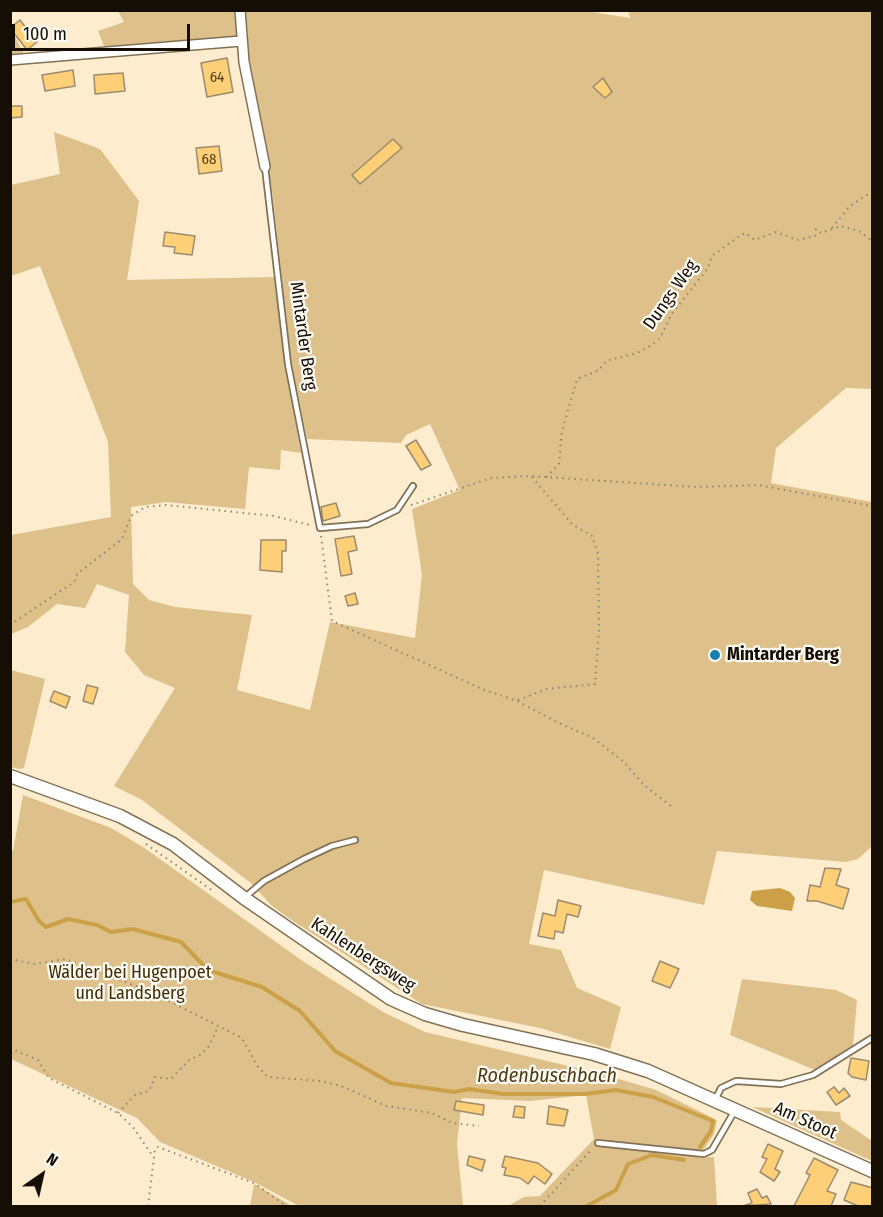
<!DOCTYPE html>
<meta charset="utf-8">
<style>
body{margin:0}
#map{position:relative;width:883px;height:1217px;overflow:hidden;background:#fdeccd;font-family:"Fira Sans Condensed",sans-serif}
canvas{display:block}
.frame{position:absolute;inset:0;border:12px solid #140e04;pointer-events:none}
.north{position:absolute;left:12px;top:1145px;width:60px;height:60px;-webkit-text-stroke:4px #fefbf4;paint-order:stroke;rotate:34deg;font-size:16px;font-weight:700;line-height:24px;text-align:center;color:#140e04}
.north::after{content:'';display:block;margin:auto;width:21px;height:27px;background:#140e04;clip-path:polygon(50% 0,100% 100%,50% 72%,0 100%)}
.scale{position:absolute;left:12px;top:24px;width:178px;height:27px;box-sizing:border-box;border:3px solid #140e04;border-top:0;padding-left:8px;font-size:18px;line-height:21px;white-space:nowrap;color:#140e04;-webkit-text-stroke:4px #fefbf4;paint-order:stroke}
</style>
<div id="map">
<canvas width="883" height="1217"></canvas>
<div class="frame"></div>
<div class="north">N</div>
<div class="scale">100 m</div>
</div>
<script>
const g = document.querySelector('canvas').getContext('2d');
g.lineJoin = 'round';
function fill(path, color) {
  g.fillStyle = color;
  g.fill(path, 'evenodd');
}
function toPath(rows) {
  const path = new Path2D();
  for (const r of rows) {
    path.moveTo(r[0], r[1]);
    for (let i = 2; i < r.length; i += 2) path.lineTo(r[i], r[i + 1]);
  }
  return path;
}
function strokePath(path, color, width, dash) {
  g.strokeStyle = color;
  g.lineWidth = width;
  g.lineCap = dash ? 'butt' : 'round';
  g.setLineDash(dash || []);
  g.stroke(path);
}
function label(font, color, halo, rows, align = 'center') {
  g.font = font + ' "Fira Sans Condensed",sans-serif';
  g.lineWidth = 4.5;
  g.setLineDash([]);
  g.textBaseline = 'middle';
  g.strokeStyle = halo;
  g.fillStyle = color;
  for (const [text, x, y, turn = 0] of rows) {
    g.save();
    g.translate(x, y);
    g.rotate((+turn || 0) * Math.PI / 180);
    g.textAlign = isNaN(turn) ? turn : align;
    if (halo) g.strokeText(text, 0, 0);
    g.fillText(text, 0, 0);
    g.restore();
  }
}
fill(toPath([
 [580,10,630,18,628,11,872,11,872,389,846,388,776,448,771,483,872,502,872,846,858,859,846,862,717,851,704,905,544,870,529,944,561,950,577,988,621,1007,610,1049,540,1028,422,1004,293,921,272,906,251,883,142,800,114,786,175,688,144,675,125,652,129,595,97,584,85,608,57,604,28,627,11,634,11,535,111,517,108,442,40,266,11,276,11,185,60,174,54,132,100,149,139,201,127,280,274,277,285,364,301,453,281,450,280,470,249,467,245,509,166,502,131,507,133,584,149,600,175,607,252,615,237,690,310,710,330,622,415,638,422,575,412,509,460,490,430,424,406,435,401,443,307,439,291,360,273,197,245,37,106,51,98,31,124,22,118,11],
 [11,29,24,54,11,55],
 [11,670,45,679,24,768,19,769,11,767],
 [23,795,111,828,143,847,304,962,383,1012,425,1032,602,1074,656,1090,717,1120,714,1134,698,1158,714,1157,717,1206,508,1206,524,1197,540,1196,594,1139,586,1095,530,1101,462,1098,457,1144,463,1206,299,1206,254,1182,160,1142,137,1118,11,1059,10,850,13,851],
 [742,979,836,990,857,1000,853,1045,815,1070,730,1035],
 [752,1107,840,1112,841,1120,872,1141,872,1161],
 [254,1184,292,1206,250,1206]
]), '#ddc08a');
fill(toPath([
 [780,888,790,892,795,898,792,911,757,906,750,900,752,891]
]), '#cca047');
strokePath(toPath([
 [10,902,26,899,39,921,46,927,68,919,97,925,111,932,133,929,181,942,208,970,262,987,300,1011,335,1051,391,1083,454,1092,469,1089,503,1094,585,1094,616,1090,653,1097,713,1121,711,1131,700,1147],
 [587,1206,616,1190,628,1164,652,1155,684,1160]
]), '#cca047', 4);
const building = toPath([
 [20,20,37,42,27,50,10,28,20,20],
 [227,58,233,92,207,97,201,63,227,58],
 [73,70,75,86,45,91,42,75,73,70],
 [123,73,125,91,95,94,94,75,123,73],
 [603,78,612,92,605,98,593,87,603,78],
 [10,106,22,106,22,117,10,118,10,106],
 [393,139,402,148,360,184,352,175,393,139],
 [219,146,222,171,199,174,196,148,219,146],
 [165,232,195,236,192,255,174,253,175,247,163,246,165,232],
 [416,440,431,465,421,470,406,446,416,440],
 [336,503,340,516,323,521,321,507,336,503],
 [354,536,357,550,348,552,352,574,341,576,335,539,354,536],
 [261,540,286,540,286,551,282,551,282,572,260,570,261,540],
 [355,593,358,604,348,606,345,596,355,593],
 [87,685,98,688,93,704,83,701,87,685],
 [54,691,70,697,66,708,50,701,54,691],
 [825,868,841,869,836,885,849,889,843,909,817,901,807,901,810,885,820,887,825,868],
 [558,900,581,906,578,917,567,914,563,933,555,931,554,939,538,936,543,913,555,916,558,900],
 [660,961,679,969,670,988,652,981,660,961],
 [851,1058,869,1061,866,1080,852,1077,848,1073,851,1058],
 [834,1087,839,1093,844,1088,850,1096,836,1105,827,1092,834,1087],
 [456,1101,484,1105,483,1115,454,1110,456,1101],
 [515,1106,525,1107,524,1118,513,1117,515,1106],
 [549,1106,568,1110,564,1126,547,1124,549,1106],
 [768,1144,783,1151,775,1169,780,1172,774,1181,760,1172,767,1159,762,1157,768,1144],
 [469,1156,485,1160,482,1171,467,1165,469,1156],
 [505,1156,538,1163,552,1174,545,1184,534,1176,528,1184,520,1178,504,1175,506,1168,502,1167,505,1156],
 [814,1158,838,1170,827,1191,836,1194,831,1206,794,1206,810,1175,806,1173,814,1158],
 [851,1182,873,1188,873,1206,858,1206,844,1200,851,1182],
 [757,1189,762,1198,767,1196,771,1204,743,1206,752,1203,748,1193,757,1189]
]);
fill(building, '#fdcf77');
strokePath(building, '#9b8b6e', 1.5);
const service = toPath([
 [265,167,288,364,320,528,368,524,397,510,413,486],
 [244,898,264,881,304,859,332,846,355,840],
 [715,1100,721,1088,736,1081,781,1084,813,1075,872,1038],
 [598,1143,704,1154,712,1150,734,1112]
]);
const minor = toPath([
 [240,10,244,62,265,167],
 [10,60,241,41]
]);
const tertiary = toPath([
 [10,776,120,816,173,844,244,898,391,999,425,1014,463,1025,594,1054,648,1071,872,1171]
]);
strokePath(service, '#817256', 8);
strokePath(minor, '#817256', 12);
strokePath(tertiary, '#817256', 15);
strokePath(toPath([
 [832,228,849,207,866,195,872,195],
 [546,477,559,464,562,431,577,379,599,370,606,361,637,353,652,345,660,338,671,315,708,268,712,256,738,237,745,233,755,240,776,232,797,240,815,236,816,229,821,233,840,226,859,231,872,241],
 [411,505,491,478,531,476,696,487,758,485,872,506],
 [321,536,332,621,482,689,517,701,559,723,593,738,624,762,644,785,672,807],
 [10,625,74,582,77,574,122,539,131,516,145,507,166,505,274,516,310,525],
 [518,700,547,689,595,684,599,629,598,554,592,536,572,524,531,476],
 [146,844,213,891],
 [10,959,33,964,66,959,151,992,242,1038,258,1067,268,1077,321,1081,344,1087,386,1106,432,1113,452,1123,479,1126],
 [10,1048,38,1060,49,1078,118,1113,133,1127,154,1158],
 [118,1113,135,1095,149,1091,155,1077,171,1079,189,1060,200,1055,208,1048,217,1029],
 [148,1206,155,1149,158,1147,254,1183,286,1206],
 [540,1206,592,1149]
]), '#918570', 2, [1.5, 4.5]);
strokePath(service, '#fff', 4.5);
strokePath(minor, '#fff', 9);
strokePath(tertiary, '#fff', 12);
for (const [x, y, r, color] of [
 [715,655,6,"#1a7faa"]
]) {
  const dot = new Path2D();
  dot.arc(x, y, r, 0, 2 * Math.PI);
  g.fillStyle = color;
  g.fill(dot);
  strokePath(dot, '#fefbf4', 2);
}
label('15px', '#4e3e21', null, [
 ["64",217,78],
 ["68",209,160]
]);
label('18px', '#140e04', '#fefbf4', [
 ["Dungs Weg",671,295,-55],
 ["Mintarder Berg",303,336,82],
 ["Kahlenbergsweg",363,955,33],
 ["Am Stoot",805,1121,24]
]);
label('bold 18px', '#140e04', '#fefbf4', [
 ["Mintarder Berg",727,655]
], 'left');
label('18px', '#402e06', '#fefbf4', [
 ["Wälder bei Hugenpoet",130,973],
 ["und Landsberg",130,994]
]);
label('italic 20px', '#4d3b15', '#fefbf4', [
 ["Rodenbuschbach",547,1076]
]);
</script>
